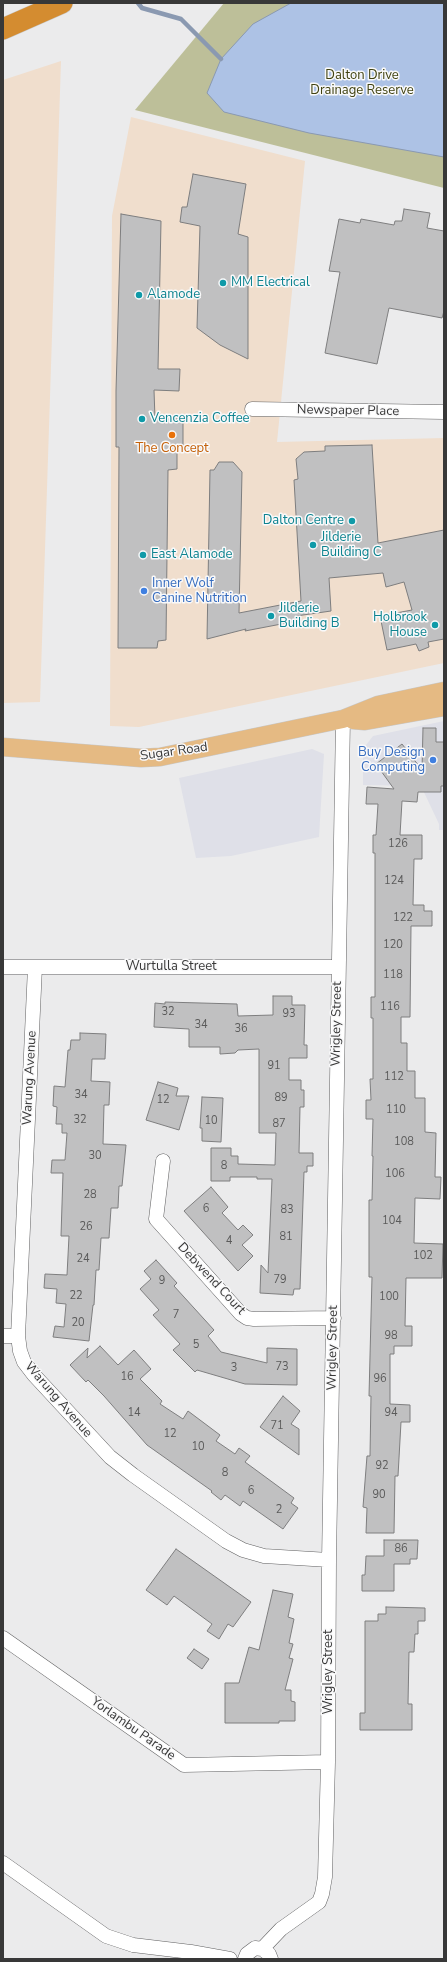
<!DOCTYPE html>
<style>
body{margin:0}
#map{position:relative;width:447px;height:1962px;overflow:hidden;background:#ebebec;font-family:"Nunito Sans",sans-serif}
canvas{display:block}
.frame{position:absolute;inset:0;border:4px solid #383838;pointer-events:none}
</style>
<div id="map">
<canvas width="447" height="1962"></canvas>
<div class="frame"></div>
</div>
<script>
const g = document.querySelector('canvas').getContext('2d');
g.lineJoin = 'round';
function fill(path, color) {
  g.fillStyle = color;
  g.fill(path, 'evenodd');
}
function toPath(rows) {
  const path = new Path2D();
  for (const r of rows) {
    path.moveTo(r[0], r[1]);
    for (let i = 2; i < r.length; i += 2) path.lineTo(r[i], r[i + 1]);
  }
  return path;
}
function strokePath(path, color, width, dash) {
  g.strokeStyle = color;
  g.lineWidth = width;
  g.lineCap = dash ? 'butt' : 'round';
  g.setLineDash(dash || []);
  g.stroke(path);
}
function label(font, color, halo, rows, align = 'center') {
  g.font = font + ' "Nunito Sans",sans-serif';
  g.lineWidth = 3;
  g.setLineDash([]);
  g.textBaseline = 'middle';
  g.strokeStyle = halo;
  g.fillStyle = color;
  for (const [text, x, y, turn = 0] of rows) {
    g.save();
    g.translate(x, y);
    g.rotate((+turn || 0) * Math.PI / 180);
    g.textAlign = isNaN(turn) ? turn : align;
    if (halo) g.strokeText(text, 0, 0);
    g.fillText(text, 0, 0);
    g.restore();
  }
}
fill(toPath([
 [444,721,444,830,439,830,439,824,421,786,363,785,363,749,373,736],
 [312,749,324,754,319,837,231,856,196,858,179,778]
]), '#dfe0e8');
fill(toPath([
 [61,61,40,702,3,703,3,80],
 [131,117,305,161,277,442,444,438,444,663,139,727,110,726,112,216]
]), '#f0decd');
fill(toPath([
 [224,3,444,3,444,188,135,110]
]), '#bdbf99');
const water = toPath([
 [291,3,444,3,444,157,309,133,224,112,207,93,221,59,253,24,291,3]
]);
fill(water, '#adc2e5');
strokePath(water, '#8a99b1', 1);
strokePath(toPath([
 [138,3,142,8,181,19,221,59]
]), '#8a99b1', 4.5);
const building = toPath([
 [193,174,246,184,238,234,248,237,248,359,220,345,197,328,200,226,180,222,182,207,187,207,193,174],
 [404,209,430,213,427,228,444,231,444,311,442,318,389,308,377,364,325,353,340,272,329,271,339,219,360,223,361,219,394,225,395,221,402,221,404,209],
 [121,214,161,221,158,369,180,369,179,391,154,390,155,419,183,419,183,446,177,446,177,469,168,470,166,640,158,641,157,648,118,648,119,447,116,447,116,391,121,214],
 [372,445,378,543,444,530,444,639,428,642,429,647,419,651,416,644,387,650,380,616,412,610,404,582,386,587,383,573,329,578,331,611,296,616,297,621,245,631,246,629,207,639,210,470,214,470,219,462,233,462,242,472,239,613,301,601,294,480,298,479,296,459,304,452,325,451,325,446,372,445],
 [423,728,436,728,436,742,444,742,444,786,441,786,441,792,418,792,417,802,402,801,400,835,422,835,422,859,414,859,413,905,424,905,424,911,432,911,432,926,411,926,410,1017,401,1017,401,1043,407,1043,407,1071,415,1071,415,1098,425,1098,425,1132,436,1133,435,1177,441,1177,440,1199,415,1198,414,1243,443,1244,442,1278,406,1278,405,1326,412,1326,412,1346,394,1346,394,1354,390,1354,390,1404,410,1405,410,1422,401,1422,398,1476,395,1476,394,1533,366,1533,367,1508,363,1507,367,1456,370,1456,371,1396,369,1396,372,1277,369,1277,369,1200,372,1200,373,1156,372,1156,373,1119,366,1119,366,1100,371,1100,370,1079,373,1079,373,1018,371,1018,371,997,375,997,375,853,373,853,373,835,376,835,378,804,366,804,367,787,394,789,376,764,402,744,422,770,423,728],
 [273,996,292,996,292,1005,305,1005,304,1045,307,1045,307,1058,289,1058,289,1080,301,1080,301,1090,304,1090,304,1107,300,1107,299,1153,313,1153,313,1166,307,1166,307,1172,304,1172,300,1289,294,1289,293,1295,260,1293,261,1265,268,1273,272,1179,257,1179,257,1177,230,1177,230,1181,211,1181,211,1148,231,1148,231,1156,238,1156,238,1164,275,1165,276,1133,259,1133,259,1049,238,1050,235,1053,220,1054,220,1047,189,1047,189,1029,154,1027,155,1003,165,1004,165,1002,237,1004,238,1016,273,1015,273,996],
 [80,1033,106,1034,105,1059,92,1059,91,1081,110,1082,109,1105,104,1105,103,1144,126,1145,122,1186,119,1186,118,1208,111,1208,109,1238,101,1238,99,1270,96,1270,94,1305,93,1305,89,1341,53,1337,55,1326,64,1327,66,1304,56,1303,57,1289,44,1288,45,1274,67,1275,69,1236,61,1236,63,1173,51,1173,52,1160,65,1160,67,1133,62,1133,62,1124,56,1124,57,1107,53,1106,54,1086,65,1087,68,1050,70,1050,71,1040,80,1040,80,1033],
 [158,1082,178,1088,176,1096,189,1096,179,1130,146,1120,158,1082],
 [202,1097,223,1098,221,1142,202,1141,202,1128,200,1128,202,1097],
 [211,1187,228,1207,222,1213,238,1230,243,1225,253,1235,242,1245,253,1256,238,1271,184,1211,211,1187],
 [156,1260,177,1283,174,1286,214,1330,208,1336,221,1352,267,1363,267,1348,297,1349,297,1385,245,1384,197,1370,195,1372,173,1350,180,1344,153,1315,159,1310,140,1289,151,1279,144,1271,156,1260],
 [100,1346,118,1365,134,1350,151,1369,140,1379,162,1401,160,1404,183,1419,188,1411,220,1435,216,1441,235,1454,239,1448,250,1456,245,1462,294,1498,291,1503,298,1508,283,1529,243,1501,240,1506,225,1495,221,1500,211,1492,212,1491,147,1445,104,1396,88,1380,86,1382,70,1365,88,1348,87,1358,100,1346],
 [283,1396,300,1411,291,1424,299,1429,299,1455,260,1427,283,1396],
 [384,1540,418,1540,417,1559,410,1559,410,1564,394,1564,394,1591,362,1591,362,1575,365,1575,366,1556,384,1556,384,1540],
 [176,1549,251,1602,233,1627,228,1624,219,1639,207,1631,212,1624,174,1596,167,1605,146,1590,176,1549],
 [273,1590,293,1594,288,1617,294,1619,289,1643,293,1644,289,1658,293,1659,285,1690,291,1690,291,1701,295,1702,295,1721,279,1721,279,1723,225,1723,225,1683,239,1683,249,1647,259,1650,273,1590],
 [386,1607,425,1608,425,1621,418,1621,418,1634,415,1634,414,1652,409,1652,408,1704,412,1704,412,1730,360,1730,360,1713,365,1713,365,1621,378,1621,378,1614,386,1614,386,1607],
 [194,1649,209,1659,202,1669,187,1658,194,1649]
]);
fill(building, '#c0c0c1');
strokePath(building, '#7e7e7f', 1);
const minor = toPath([
 [252,409,444,412],
 [3,967,338,967],
 [35,967,18,1336,20,1351,24,1362,34,1375,110,1457,133,1475,226,1541,243,1550,264,1556,329,1560],
 [163,1161,156,1219,241,1314,247,1318,254,1319,334,1318],
 [3,1336,18,1336],
 [3,1638,184,1765,328,1762],
 [3,1863,106,1936,133,1945,191,1952,230,1959],
 [262,1949,281,1929,319,1902,322,1894,325,1877,328,1762,329,1560,343,719],
 [245,1959,247,1954,255,1948,262,1949,269,1954,271,1959]
]);
const major = toPath([
 [353,720,365,721,444,707],
 [3,747,141,758,160,757,343,719,378,705,444,691]
]);
const highway = toPath([
 [3,29,62,3]
]);
strokePath(minor, '#616162', 15);
strokePath(major, '#c7c7c7', 19);
strokePath(highway, '#c7c7c7', 22);
strokePath(minor, '#fff', 14);
strokePath(major, '#e5ba83', 18);
strokePath(highway, '#d48c30', 21);
for (const [x, y, r, color] of [
 [223,283,4,"#0f9aa8"],
 [139,295,4,"#0f9aa8"],
 [142,419,4,"#0f9aa8"],
 [172,435,4,"#e8710a"],
 [352,521,4,"#0f9aa8"],
 [313,545,4,"#0f9aa8"],
 [143,555,4,"#0f9aa8"],
 [144,591,4,"#3f7fe0"],
 [271,616,4,"#0f9aa8"],
 [435,625,4,"#0f9aa8"],
 [433,760,4,"#3f7fe0"]
]) {
  const dot = new Path2D();
  dot.arc(x, y, r, 0, 2 * Math.PI);
  g.fillStyle = color;
  g.fill(dot);
  strokePath(dot, '#f9f9fa', 1.5);
}
label('11px', '#5a5a5a', null, [
 ["126",398,844],
 ["124",394,881],
 ["122",403,918],
 ["120",393,945],
 ["118",393,975],
 ["116",390,1007],
 ["32",168,1012],
 ["93",289,1014],
 ["34",201,1025],
 ["36",241,1029],
 ["91",274,1066],
 ["112",394,1077],
 ["34",81,1095],
 ["89",281,1098],
 ["12",163,1100],
 ["110",396,1110],
 ["32",80,1120],
 ["10",211,1121],
 ["87",279,1124],
 ["108",404,1142],
 ["30",95,1156],
 ["8",224,1166],
 ["106",395,1174],
 ["28",90,1195],
 ["6",206,1209],
 ["83",287,1210],
 ["104",392,1221],
 ["26",86,1227],
 ["81",286,1237],
 ["4",229,1241],
 ["102",423,1256],
 ["24",83,1259],
 ["79",280,1280],
 ["9",162,1281],
 ["22",76,1296],
 ["100",389,1297],
 ["7",176,1315],
 ["20",78,1323],
 ["98",391,1336],
 ["5",196,1345],
 ["73",282,1367],
 ["3",234,1368],
 ["16",127,1377],
 ["96",380,1379],
 ["14",134,1413],
 ["94",391,1413],
 ["71",277,1426],
 ["12",170,1434],
 ["10",198,1447],
 ["92",382,1466],
 ["8",225,1473],
 ["6",251,1491],
 ["90",379,1495],
 ["2",279,1510],
 ["86",401,1549]
]);
label('13px', '#414312', '#f9f9fa', [
 ["Dalton Drive",362,76],
 ["Drainage Reserve",362,91]
]);
label('13px', '#0d838f', '#f9f9fa', [
 ["MM Electrical",231,283],
 ["Alamode",147,295],
 ["Vencenzia Coffee",150,419],
 ["Dalton Centre",344,521,"right"],
 ["Jilderie",321,538],
 ["Building C",321,553],
 ["East Alamode",151,555],
 ["Jilderie",279,609],
 ["Building B",279,624],
 ["Holbrook",427,618,"right"],
 ["House",427,633,"right"]
], 'left');
label('13px', '#383838', '#f9f9fa', [
 ["Newspaper Place",348,411,1],
 ["Sugar Road",174,752,-8],
 ["Wurtulla Street",171,967],
 ["Wrigley Street",337,1024,-89],
 ["Warung Avenue",30,1078,-87],
 ["Debwend Court",211,1279,47],
 ["Wrigley Street",333,1348,-89],
 ["Warung Avenue",58,1400,49],
 ["Wrigley Street",329,1672,-90],
 ["Yorlambu Parade",133,1729,35]
]);
label('13px', '#c56008', '#f9f9fa', [
 ["The Concept",172,449]
]);
label('13px', '#366cbe', '#f9f9fa', [
 ["Inner Wolf",152,584],
 ["Canine Nutrition",152,599],
 ["Buy Design",425,753,"right"],
 ["Computing",425,768,"right"]
], 'left');
</script>
